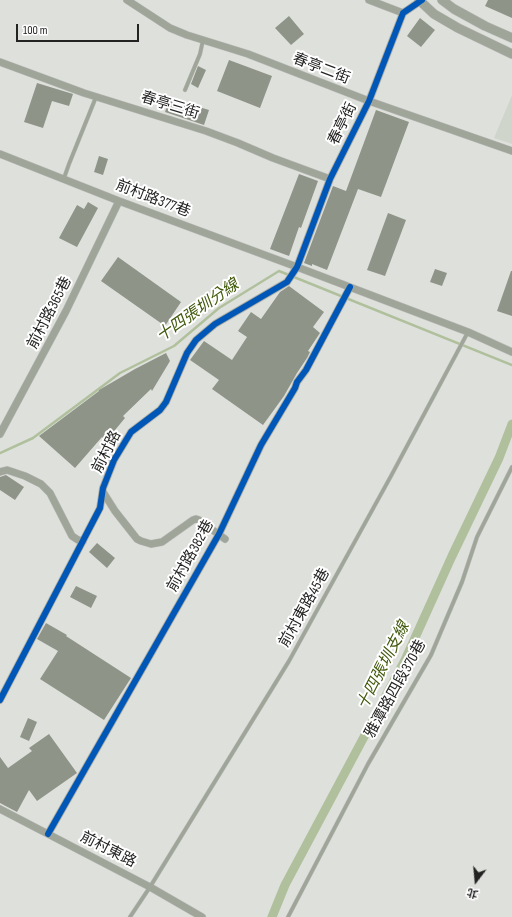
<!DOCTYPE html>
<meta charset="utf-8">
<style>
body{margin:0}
#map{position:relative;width:512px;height:917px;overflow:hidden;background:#dee0dc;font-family:"Sofia Sans Condensed","Noto Sans TC",sans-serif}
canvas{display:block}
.north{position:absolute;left:456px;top:861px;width:40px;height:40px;-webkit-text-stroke:3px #fff;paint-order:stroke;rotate:196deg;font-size:11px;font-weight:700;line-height:16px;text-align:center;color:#232422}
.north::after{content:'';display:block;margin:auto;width:14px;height:18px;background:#232422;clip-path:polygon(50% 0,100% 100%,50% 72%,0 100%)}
.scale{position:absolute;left:16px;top:24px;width:123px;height:18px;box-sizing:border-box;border:2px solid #232422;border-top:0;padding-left:5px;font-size:12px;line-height:14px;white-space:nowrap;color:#232422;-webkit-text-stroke:3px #fff;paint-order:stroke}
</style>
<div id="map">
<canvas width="512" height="917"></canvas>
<div class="north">北</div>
<div class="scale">100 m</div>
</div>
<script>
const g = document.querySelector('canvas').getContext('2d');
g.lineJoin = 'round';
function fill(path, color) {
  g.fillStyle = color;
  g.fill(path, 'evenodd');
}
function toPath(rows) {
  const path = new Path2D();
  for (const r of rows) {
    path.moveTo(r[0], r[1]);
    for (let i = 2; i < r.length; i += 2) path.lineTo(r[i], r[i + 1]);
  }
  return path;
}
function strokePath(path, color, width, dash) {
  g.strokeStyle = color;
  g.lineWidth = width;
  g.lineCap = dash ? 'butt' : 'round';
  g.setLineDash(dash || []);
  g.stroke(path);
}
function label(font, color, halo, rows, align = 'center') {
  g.font = font + ' "Sofia Sans Condensed","Noto Sans TC",sans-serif';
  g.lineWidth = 4;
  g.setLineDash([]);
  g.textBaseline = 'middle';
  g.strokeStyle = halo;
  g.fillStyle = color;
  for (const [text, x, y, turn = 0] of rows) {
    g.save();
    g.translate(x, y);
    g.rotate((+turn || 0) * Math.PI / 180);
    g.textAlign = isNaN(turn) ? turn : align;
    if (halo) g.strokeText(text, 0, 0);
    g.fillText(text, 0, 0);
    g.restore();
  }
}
fill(toPath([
 [512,95,512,144,494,138]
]), '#d0d5cc');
strokePath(toPath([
 [0,453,33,438,120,373,174,346,219,308,279,271,512,365]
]), '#b0c09c', 2.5);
strokePath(toPath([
 [272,917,285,885,405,660,452,556,499,458,512,424]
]), '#b0c09c', 9);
fill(toPath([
 [488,0,512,0,512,18,485,6],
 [289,16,304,34,291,45,275,28],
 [420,18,435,30,421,47,407,36],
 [229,60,272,76,260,108,217,91],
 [198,66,206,70,198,88,191,84],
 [37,83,73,94,69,106,52,101,43,128,24,122],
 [170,98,209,110,204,125,165,112],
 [376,110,409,122,381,197,358,189,327,270,312,264,312,266,304,263,333,186,346,191],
 [99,156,108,159,103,175,94,172],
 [299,174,318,181,301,228,299,227,289,256,270,249],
 [88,202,98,208,77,247,59,238,77,205,84,209],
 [388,213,406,220,385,276,367,270],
 [118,257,181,302,165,326,101,281],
 [435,269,447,273,442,286,430,282],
 [511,271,512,271,512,316,497,311],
 [289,286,324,312,313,327,320,333,308,351,310,352,307,358,297,373,284,396,263,425,212,389,219,380,190,360,204,341,232,360,247,337,238,331,251,312,261,319,280,292],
 [166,353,170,361,152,391,151,389,123,416,125,418,106,441,102,437,75,468,39,436,99,391,99,390,135,369],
 [6,475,24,487,15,500,0,490,0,477],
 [97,543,115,558,107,568,89,552],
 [76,586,97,596,91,608,70,597],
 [46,623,67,635,66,636,131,678,104,720,40,679,58,651,37,639],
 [28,718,37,722,29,741,20,737],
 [49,734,77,773,37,801,29,790,17,812,0,803,0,757,8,768,32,751,29,748]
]), '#8f9488');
const service = toPath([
 [185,90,200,54,203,40],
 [64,178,69,164,96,97],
 [130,917,150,887,289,661,391,476,468,332],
 [288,917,368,764,431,655,462,582,477,537,512,467]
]);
const minor = toPath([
 [127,0,170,28,187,35,248,54,369,101,512,151],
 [369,0,403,13],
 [0,62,84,93,206,131,238,143,273,158,330,179],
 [0,154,119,201,297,267,468,332,512,352],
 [0,434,66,311,119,201],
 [0,472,7,470,25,476,41,484,50,493,72,536,78,540,83,541],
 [103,492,115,511,137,539,141,541,151,544,162,542,193,520,196,519,199,520,225,539],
 [0,700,100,508,103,488,114,460,131,432,160,410,166,402,187,353,196,340,215,324,287,282,297,267,330,179,369,101,403,13,422,0],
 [0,809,150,887,202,917],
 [48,834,219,534,261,445,295,388,297,382,306,370,350,287]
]);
const tertiary = toPath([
 [419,0,434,14,458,28,512,54],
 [442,0,454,9,485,26,512,38]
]);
strokePath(service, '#bcbdbb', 4.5);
strokePath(minor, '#bcbdbb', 8);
strokePath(tertiary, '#bcbdbb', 10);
strokePath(service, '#9fa598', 3.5);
strokePath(minor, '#9fa598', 7);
strokePath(tertiary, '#9fa598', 9);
strokePath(toPath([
 [0,700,100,508,103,488,114,460,131,432,160,410,166,402,187,353,196,340,215,324,287,282,297,267,330,179,369,101,403,13,422,0],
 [48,834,219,534,261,445,295,388,297,382,306,370,350,287]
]), '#0057b8', 6);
label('15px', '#232422', '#fff', [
 ["春亭二街",321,69,21],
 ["春亭三街",170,106,17],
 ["春亭街",343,124,-64],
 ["前村路377巷",153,199,21],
 ["前村路365巷",50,313,-63],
 ["前村路",107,452,-63],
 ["前村路382巷",191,556,-61],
 ["前村東路45巷",305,608,-61],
 ["雅潭路四段370巷",396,689,-61],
 ["前村東路",108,850,27]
]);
label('italic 16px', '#40590b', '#fff', [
 ["十四張圳分線",198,311,-35],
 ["十四張圳支線",384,666,-63]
]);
</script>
